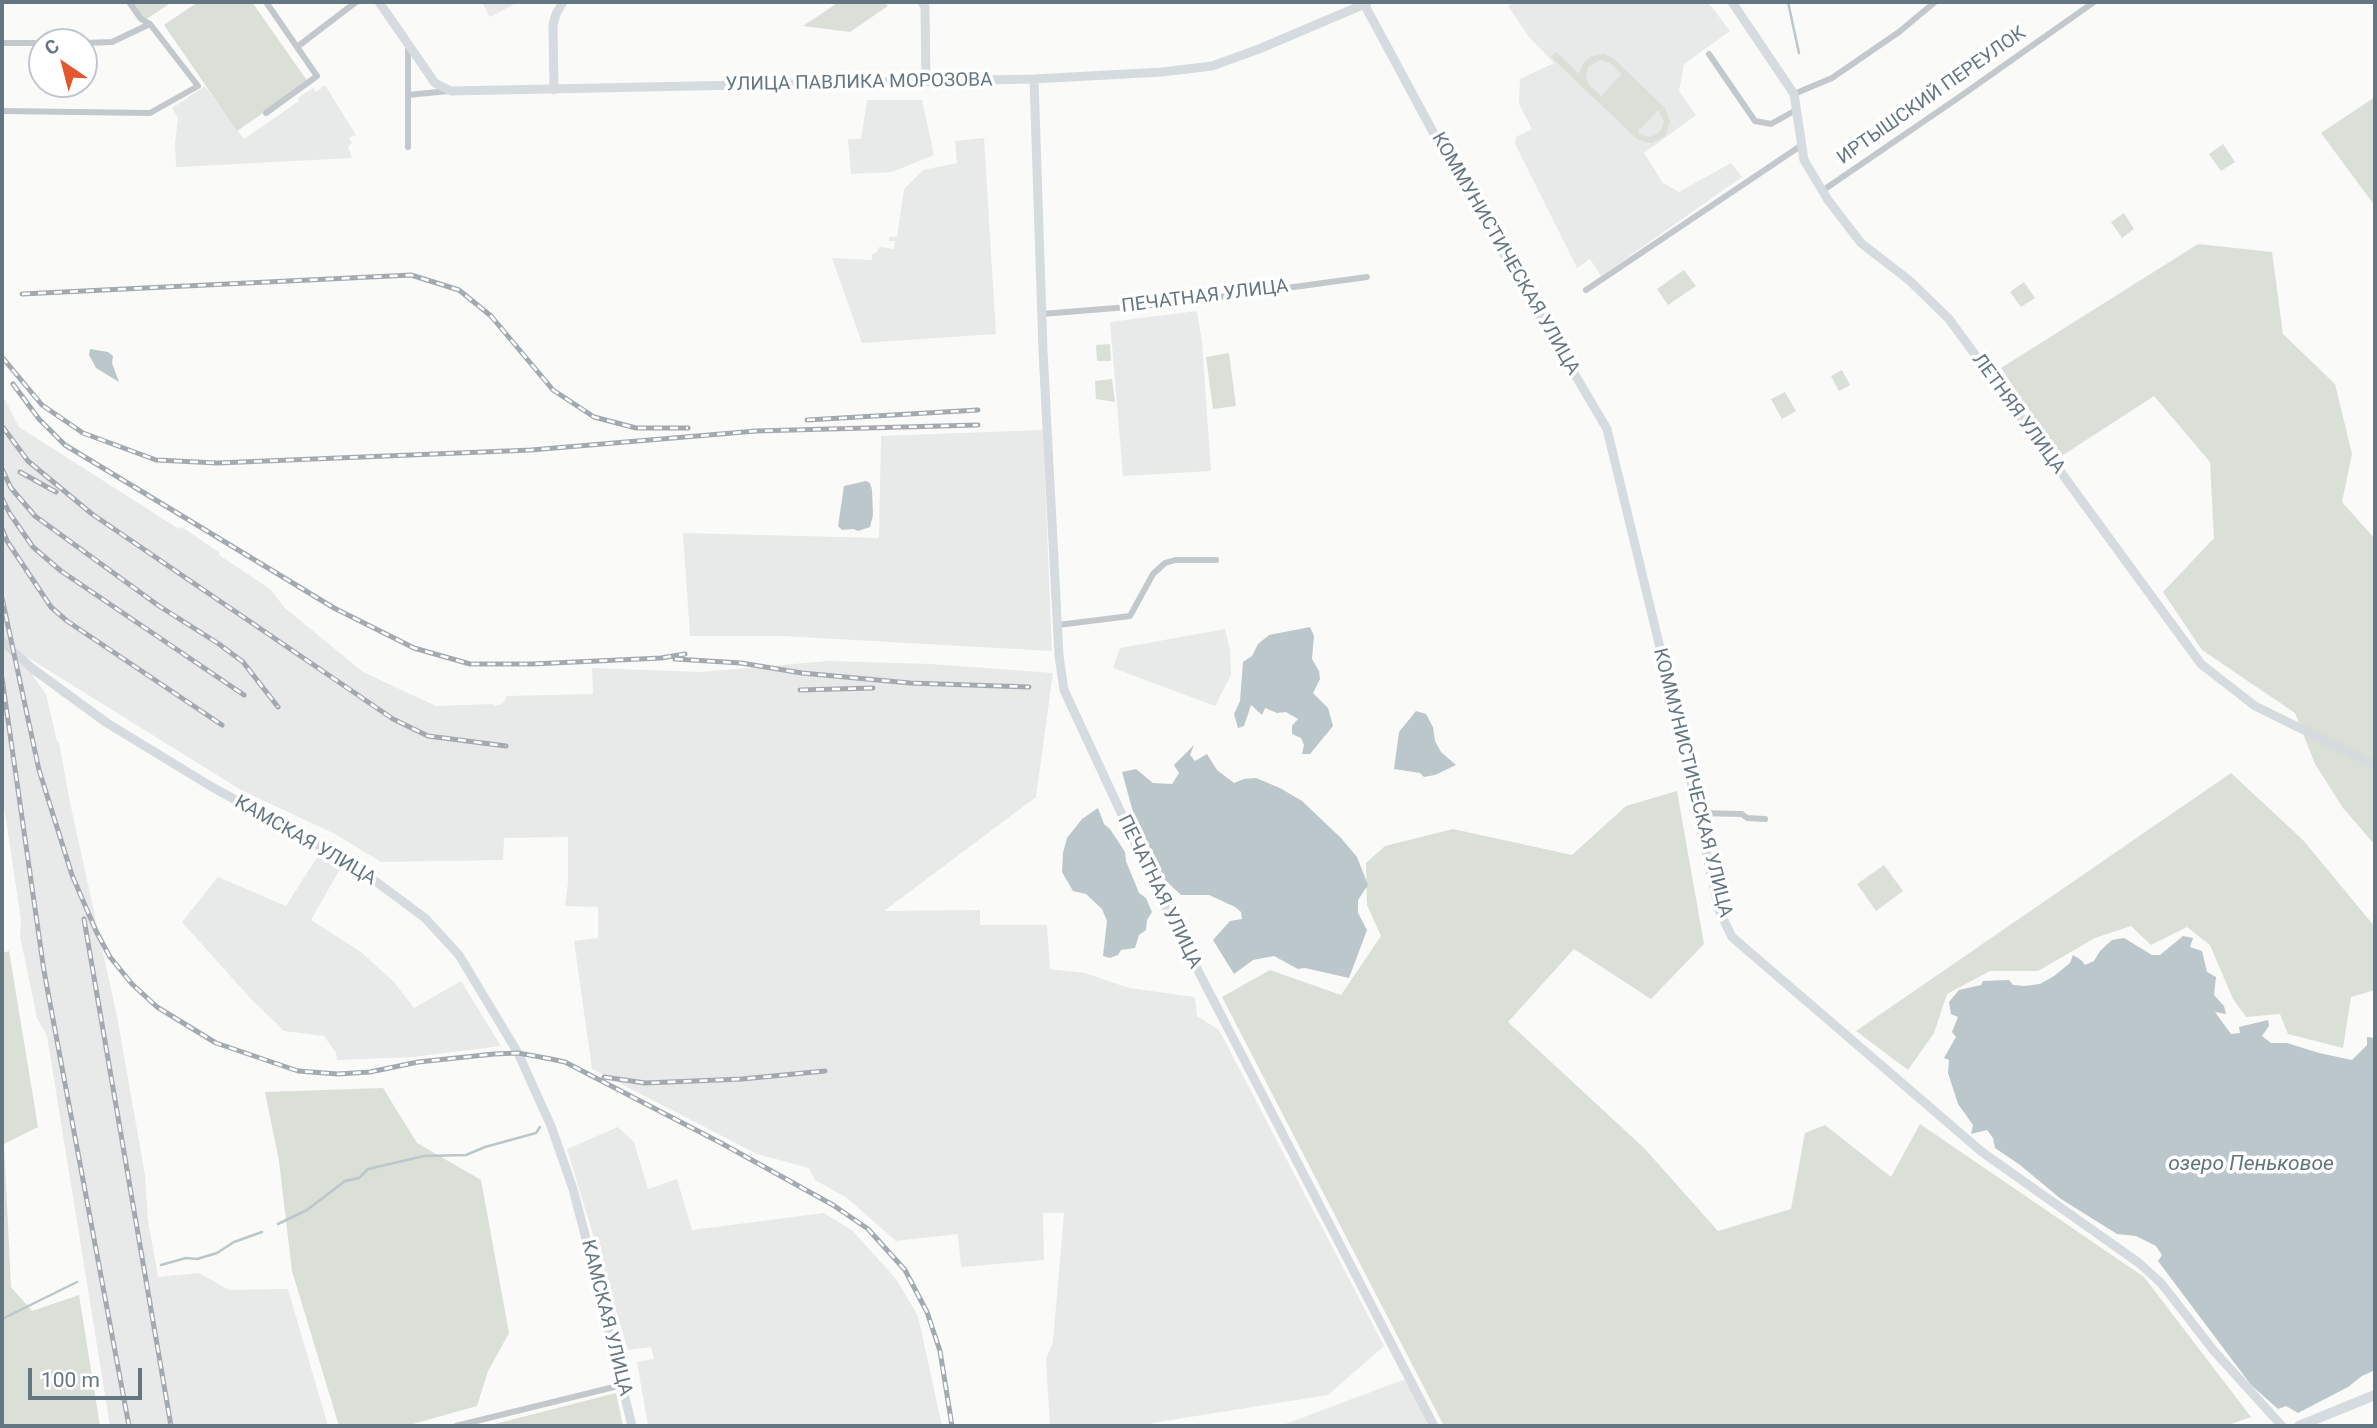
<!DOCTYPE html>
<meta charset="utf-8">
<style>
body{margin:0}
#map{position:relative;width:2377px;height:1428px;overflow:hidden;background:#fafaf8;font-family:Roboto,sans-serif}
canvas{display:block}
.frame{position:absolute;inset:0;border:4px solid #657683;pointer-events:none}
.north{position:absolute;left:28px;top:28px;width:70px;height:70px;box-sizing:border-box;background:#fff;border:2px solid #c1c8cd;border-radius:50%;rotate:325deg;font-size:19px;font-weight:700;line-height:28px;text-align:center;color:#657683}
.north::after{content:'';display:block;margin:auto;width:24px;height:32px;background:#e4572e;clip-path:polygon(50% 0,100% 100%,50% 72%,0 100%)}
.scale{position:absolute;left:28px;top:1368px;width:114px;height:32px;box-sizing:border-box;border:4px solid #657683;border-top:0;padding-left:9px;font-size:21px;line-height:24px;white-space:nowrap;color:#657683;-webkit-text-stroke:5px #fff;paint-order:stroke}
</style>
<div id="map">
<canvas width="2377" height="1428"></canvas>
<div class="frame"></div>
<div class="north">С</div>
<div class="scale">100 m</div>
</div>
<script>
const g = document.querySelector('canvas').getContext('2d');
g.lineJoin = 'round';
function fill(path, color) {
  g.fillStyle = color;
  g.fill(path, 'evenodd');
}
function toPath(rows) {
  const path = new Path2D();
  for (const r of rows) {
    path.moveTo(r[0], r[1]);
    for (let i = 2; i < r.length; i += 2) path.lineTo(r[i], r[i + 1]);
  }
  return path;
}
function strokePath(path, color, width, dash) {
  g.strokeStyle = color;
  g.lineWidth = width;
  g.lineCap = dash ? 'butt' : 'round';
  g.setLineDash(dash || []);
  g.stroke(path);
}
function label(font, color, halo, rows, align = 'center') {
  g.font = font + ' Roboto,sans-serif';
  g.lineWidth = 7;
  g.setLineDash([]);
  g.textBaseline = 'middle';
  g.strokeStyle = halo;
  g.fillStyle = color;
  for (const [text, x, y, turn = 0] of rows) {
    g.save();
    g.translate(x, y);
    g.rotate((+turn || 0) * Math.PI / 180);
    g.textAlign = isNaN(turn) ? turn : align;
    if (halo) g.strokeText(text, 0, 0);
    g.fillText(text, 0, 0);
    g.restore();
  }
}
fill(toPath([
 [482,2,518,2,490,17],
 [1515,2,1708,2,1730,31,1684,64,1679,91,1696,115,1644,153,1663,183,1679,192,1731,163,1742,177,1601,276,1590,259,1577,268,1515,144,1516,137,1532,129,1519,104,1520,79,1554,63,1529,37,1508,6],
 [325,85,356,135,349,138,352,143,348,146,352,158,176,167,175,142,178,118,172,108,205,86,244,139,299,101,298,98,313,88,316,92],
 [867,100,922,100,934,155,892,172,851,174,848,139,861,139],
 [984,138,996,334,862,343,832,258,872,260,872,254,877,252,879,247,894,249,895,241,889,241,889,237,897,237,904,189,923,170,957,163,955,141],
 [1197,311,1202,342,1211,471,1123,476,1110,322],
 [2,394,19,427,179,529,182,527,220,553,219,555,270,589,285,608,363,672,436,706,493,704,493,706,498,705,503,703,507,696,593,694,592,668,701,672,828,661,930,664,1053,673,1036,797,884,911,980,910,980,925,1047,925,1050,969,1085,973,1129,988,1195,997,1197,1016,1219,1030,1384,1346,1328,1395,1152,1423,1152,1426,1050,1426,1046,1359,1053,1342,1064,1213,1043,1213,1044,1260,961,1267,958,1234,896,1241,847,1198,815,1180,809,1168,757,1154,592,1069,574,941,598,938,598,907,565,906,568,883,568,837,504,838,503,860,381,862,335,834,241,790,19,652,2,637],
 [1043,430,1052,651,783,636,690,636,683,533,879,538,881,436],
 [1225,629,1230,650,1231,675,1215,706,1113,668,1120,648],
 [2,647,29,670,46,694,57,741,59,742,69,798,117,1016,145,1175,148,1221,158,1277,199,1273,229,1290,288,1289,328,1426,110,1426,47,1036,37,1018,20,936,21,920,2,793],
 [317,857,340,869,311,920,361,952,394,982,414,1008,461,981,501,1046,413,1057,337,1060,336,1053,324,1036,284,1031,250,998,182,922,218,877,286,906],
 [618,1127,634,1142,648,1189,677,1179,692,1230,824,1213,853,1231,896,1279,918,1316,942,1426,648,1426,637,1362,654,1359,651,1347,628,1350,567,1149],
 [1408,1378,1433,1426,1280,1426]
]), '#e8e9e9');
fill(toPath([
 [132,2,172,2,145,20],
 [198,2,252,2,308,82,237,131,164,25],
 [839,2,884,2,888,6,850,32,803,26],
 [1556,52,1579,74,1583,64,1590,57,1604,54,1613,58,1665,108,1670,122,1665,136,1652,143,1638,140,1551,57],
 [1600,60,1610,63,1622,74,1601,96,1589,85,1586,77,1588,67],
 [1658,110,1664,122,1660,132,1651,137,1640,135,1638,131],
 [2375,97,2375,206,2321,133],
 [2223,144,2235,162,2221,171,2209,154],
 [2124,213,2134,229,2122,238,2111,222],
 [2198,244,2272,252,2283,334,2335,384,2352,454,2342,502,2375,539,2375,845,2343,808,2315,764,2295,713,2202,650,2163,592,2214,538,2210,462,2154,396,2060,457,2001,368],
 [1684,270,1696,286,1668,305,1657,289],
 [2024,282,2035,298,2021,307,2010,292],
 [1110,344,1111,361,1097,361,1096,345],
 [1229,353,1236,406,1213,409,1206,357],
 [1842,370,1850,385,1839,391,1831,376],
 [1112,379,1115,402,1096,399,1095,381],
 [1785,392,1796,411,1782,419,1771,399],
 [2231,773,2303,840,2375,927,2375,990,2351,997,2343,1048,2288,1034,2280,1014,2246,1017,2233,999,2210,945,2187,927,2151,945,2131,926,2095,938,2038,971,1990,971,1947,994,1934,1033,1908,1070,1856,1031],
 [1677,791,1704,944,1651,999,1574,949,1508,1022,1644,1148,1718,1231,1791,1209,1805,1133,1825,1125,1891,1177,1920,1124,2144,1277,2251,1417,2225,1426,1444,1426,1222,997,1270,970,1341,995,1381,936,1367,905,1366,863,1385,846,1453,829,1572,855,1626,806],
 [1884,865,1903,891,1876,911,1857,884],
 [9,951,38,1127,4,1144,11,1287,32,1311,79,1295,100,1426,2,1426,2,953],
 [383,1088,417,1143,481,1180,509,1333,488,1371,477,1406,406,1426,339,1426,292,1271,279,1161,265,1092],
 [616,1393,623,1426,487,1426]
]), '#dadfd7');
fill(toPath([
 [90,349,108,352,113,356,112,363,119,382,96,368,89,355],
 [866,481,870,483,872,490,873,515,870,527,858,531,853,529,842,530,838,526,844,486],
 [1310,627,1314,636,1312,659,1319,671,1320,679,1313,693,1328,708,1333,726,1310,754,1302,754,1304,745,1301,738,1292,734,1292,726,1298,719,1286,712,1277,713,1265,708,1262,715,1251,705,1244,726,1238,728,1234,714,1240,701,1243,662,1252,656,1258,644,1269,635],
 [1416,711,1426,714,1433,727,1435,741,1441,752,1456,765,1435,775,1424,777,1420,773,1394,769,1399,732],
 [1194,745,1190,755,1195,761,1207,754,1217,770,1234,783,1244,779,1256,778,1280,788,1302,801,1341,838,1357,857,1368,885,1358,900,1358,913,1367,930,1349,978,1305,968,1298,969,1274,956,1253,960,1234,974,1213,940,1230,921,1242,919,1241,912,1235,907,1209,895,1181,895,1164,879,1133,812,1122,772,1136,769,1153,783,1172,784,1179,773,1174,765],
 [1098,808,1104,824,1110,829,1125,852,1126,861,1139,893,1146,898,1152,912,1147,920,1146,930,1139,935,1135,948,1121,950,1118,955,1110,958,1103,956,1107,921,1102,909,1086,894,1073,891,1062,872,1063,853,1067,838,1082,819],
 [2183,936,2193,938,2190,947,2202,951,2207,972,2216,977,2214,995,2224,1006,2226,1014,2215,1012,2231,1034,2240,1033,2239,1027,2268,1020,2269,1026,2262,1036,2271,1043,2287,1043,2319,1053,2352,1060,2367,1045,2367,1037,2375,1038,2375,1370,2362,1376,2348,1387,2298,1413,2286,1406,2278,1409,2251,1385,2158,1261,2162,1255,2156,1246,2136,1236,2117,1234,2061,1199,2020,1165,1995,1148,1993,1138,1987,1130,1971,1134,1973,1125,1958,1104,1948,1073,1949,1060,1944,1058,1956,1037,1952,1032,1958,1017,1951,1014,1949,1002,1959,990,1981,985,1983,981,2009,980,2013,985,2024,986,2040,984,2054,976,2070,963,2073,955,2081,960,2085,965,2094,961,2100,951,2112,940,2124,938,2152,955,2160,955]
]), '#bbc7cb');
strokePath(toPath([
 [1788,2,1799,53],
 [278,1224,307,1210,345,1181,359,1178,368,1169,424,1156,466,1155,485,1147,536,1133,540,1127],
 [161,1265,186,1258,197,1259,217,1253,234,1242,262,1232],
 [2,1319,77,1282]
]), '#bbc7cb', 2.5);
strokePath(toPath([
 [2,43,42,43],
 [84,43,112,42,150,24],
 [297,47,356,2],
 [1709,54,1755,121,1771,124,1796,110],
 [1794,94,1832,78,1899,32,1935,2],
 [408,95,448,91],
 [2,111,150,113,198,86,150,24,141,19,129,2],
 [266,113,317,76,266,2],
 [408,147,408,46],
 [1822,191,1958,98,2094,2],
 [1586,290,1802,145],
 [1042,314,1177,303,1367,277],
 [1058,625,1130,616,1153,574,1165,563,1175,560,1216,560],
 [1697,813,1742,814,1747,818,1765,819],
 [456,1426,622,1385]
]), '#c3c8cc', 6);
strokePath(toPath([
 [379,2,435,83,451,91,1034,79,1162,72,1212,66,1259,49,1367,3],
 [922,2,925,7,926,81],
 [1363,2,1446,156,1607,429,1677,718,1719,910,1732,937,1982,1152,2139,1263,2161,1283,2214,1351,2282,1426],
 [1732,2,1794,94,1804,160,1828,200,1861,243,1910,281,1949,319,2201,664,2255,706,2375,765],
 [1034,79,1043,351,1059,656,1064,690,1163,903,1434,1426],
 [554,90,553,25,556,14,563,2],
 [2,641,33,669,107,723,212,787,351,863,425,918,459,955,518,1053,551,1126,573,1189,590,1254,632,1426]
]), '#d6dbdf', 9);
strokePath(toPath([
 [2299,1426,2375,1395]
]), '#d6dbdf', 10);
const rail = toPath([
 [22,294,411,275,459,290,491,316,553,390,594,417,636,428,688,428],
 [2,357,42,405,83,433,156,460,217,463,531,450,756,431,978,425],
 [13,384,39,419,65,445,334,608,414,648,470,664,532,664,661,658,685,654],
 [807,420,978,410],
 [2,426,28,461,92,514,393,719,428,736,506,746],
 [2,469,11,488,35,516,159,606,219,644,243,662,278,707],
 [20,472,56,492],
 [2,498,10,514,33,547,61,571,244,695],
 [2,529,7,541,51,607,67,621,222,725],
 [2,598,39,770,72,875,96,931,110,957,132,984,157,1007,216,1043,298,1071,338,1074,370,1072,418,1062,494,1054,518,1053,551,1059,565,1062,721,1143,833,1205,868,1229,905,1270,927,1312,940,1351,952,1426],
 [675,659,741,663,802,673,910,683,1029,687],
 [2,678,44,971,129,1426],
 [800,690,873,688],
 [84,919,171,1426],
 [604,1077,645,1083,742,1079,825,1071]
]);
strokePath(rail, '#a2aab0', 5);
strokePath(rail, '#fff', 2.5, [8]);
label('19px', '#657683', '#fff', [
 ["УЛИЦА ПАВЛИКА МОРОЗОВА",859,83,-1],
 ["ИРТЫШСКИЙ ПЕРЕУЛОК",1932,96,-35],
 ["КОММУНИСТИЧЕСКАЯ УЛИЦА",1505,254,60],
 ["ПЕЧАТНАЯ УЛИЦА",1205,297,-7],
 ["ЛЕТНЯЯ УЛИЦА",2018,414,54],
 ["КОММУНИСТИЧЕСКАЯ УЛИЦА",1692,783,76],
 ["КАМСКАЯ УЛИЦА",305,841,30],
 ["ПЕЧАТНАЯ УЛИЦА",1159,892,64],
 ["КАМСКАЯ УЛИЦА",606,1318,76]
]);
label('italic 21px', '#60757c', '#fff', [
 ["озеро Пеньковое",2251,1165]
]);
</script>
